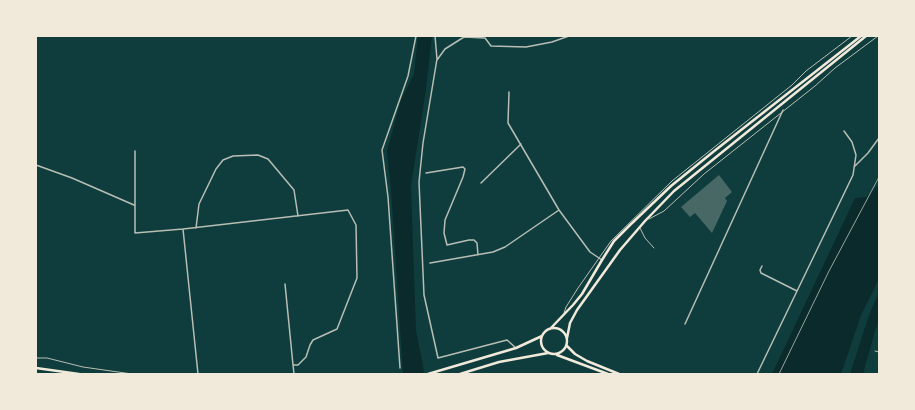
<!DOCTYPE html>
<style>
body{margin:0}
#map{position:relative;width:915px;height:410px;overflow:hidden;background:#0f3d3e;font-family:"Work Sans",sans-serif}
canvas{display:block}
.frame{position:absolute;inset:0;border:37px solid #f1e9da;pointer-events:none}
</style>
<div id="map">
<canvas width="915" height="410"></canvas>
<div class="frame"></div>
</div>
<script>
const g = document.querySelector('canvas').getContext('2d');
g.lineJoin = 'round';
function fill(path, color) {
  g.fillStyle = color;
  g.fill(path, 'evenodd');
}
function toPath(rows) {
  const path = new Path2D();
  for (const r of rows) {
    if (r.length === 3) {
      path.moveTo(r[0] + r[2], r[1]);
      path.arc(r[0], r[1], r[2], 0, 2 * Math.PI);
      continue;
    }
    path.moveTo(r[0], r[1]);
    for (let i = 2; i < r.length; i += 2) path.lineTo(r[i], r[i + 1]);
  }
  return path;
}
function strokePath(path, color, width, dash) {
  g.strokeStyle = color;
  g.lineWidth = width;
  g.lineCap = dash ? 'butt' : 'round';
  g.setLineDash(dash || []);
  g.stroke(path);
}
fill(toPath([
 [418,36,432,36,426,89,411,186,416,331,423,365,424,374,403,374,391,190,387,151,401,100,414,74],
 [879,185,879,279,861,315,841,374,772,374,855,198,866,197],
 [879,291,879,320,875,331,863,374,850,374,868,318]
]), '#0a2a2b');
fill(toPath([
 [719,175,732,192,725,198,727,201,712,233,695,213,690,217,681,207]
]), '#486865');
strokePath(toPath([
 [649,219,664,211,704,174,815,86,835,68,878,36],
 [564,313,566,307,578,288,611,241,672,181,792,85,806,71,852,36],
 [36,358,47,358,83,367,132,374]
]), '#b8beb3', 1);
strokePath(toPath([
 [640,228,645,238,654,248],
 [875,351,879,352]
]), '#b8beb3', 1);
strokePath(toPath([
 [435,36,437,59,423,143,419,182,424,295,438,358,507,340,516,348],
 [437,60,445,49,464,37,485,38,491,46,526,47,552,42,569,36],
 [509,92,508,123,559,210,590,252,602,260],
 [135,151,135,233,183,229,348,210,356,225,357,278,337,329,313,340,310,345,306,357,298,365,293,365,294,374],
 [36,165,72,178,134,205],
 [854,167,868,153,879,138],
 [426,173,463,167,465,169,463,177,445,220,444,233,447,245,469,240,474,240,477,243,478,255],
 [481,183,521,144],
 [196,228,199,204,216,169,223,160,233,156,258,155,268,159,294,190,298,216],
 [183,229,198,374],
 [430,263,493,252,505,247,559,210],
 [762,266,760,270,761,273,797,291],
 [285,284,293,365],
 [685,324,783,110],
 [400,368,388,197,382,150,408,76,416,36],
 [757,374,853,175,856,155,852,142,844,131]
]), '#b8beb3', 1.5);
strokePath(toPath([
 [554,341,13],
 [550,329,573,305,582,294,602,260,614,241,630,225,671,186,713,152,861,36],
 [567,338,570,323,577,310,620,250,645,221,674,191,866,36],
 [567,346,575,354,587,361,619,374],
 [557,355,608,374],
 [36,368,79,374],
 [428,374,516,348,542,336],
 [460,374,499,362,548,353]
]), '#f1e9da', 2.5);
strokePath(toPath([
 [779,374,829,271,879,177]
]), '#97a49c', 1);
</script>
